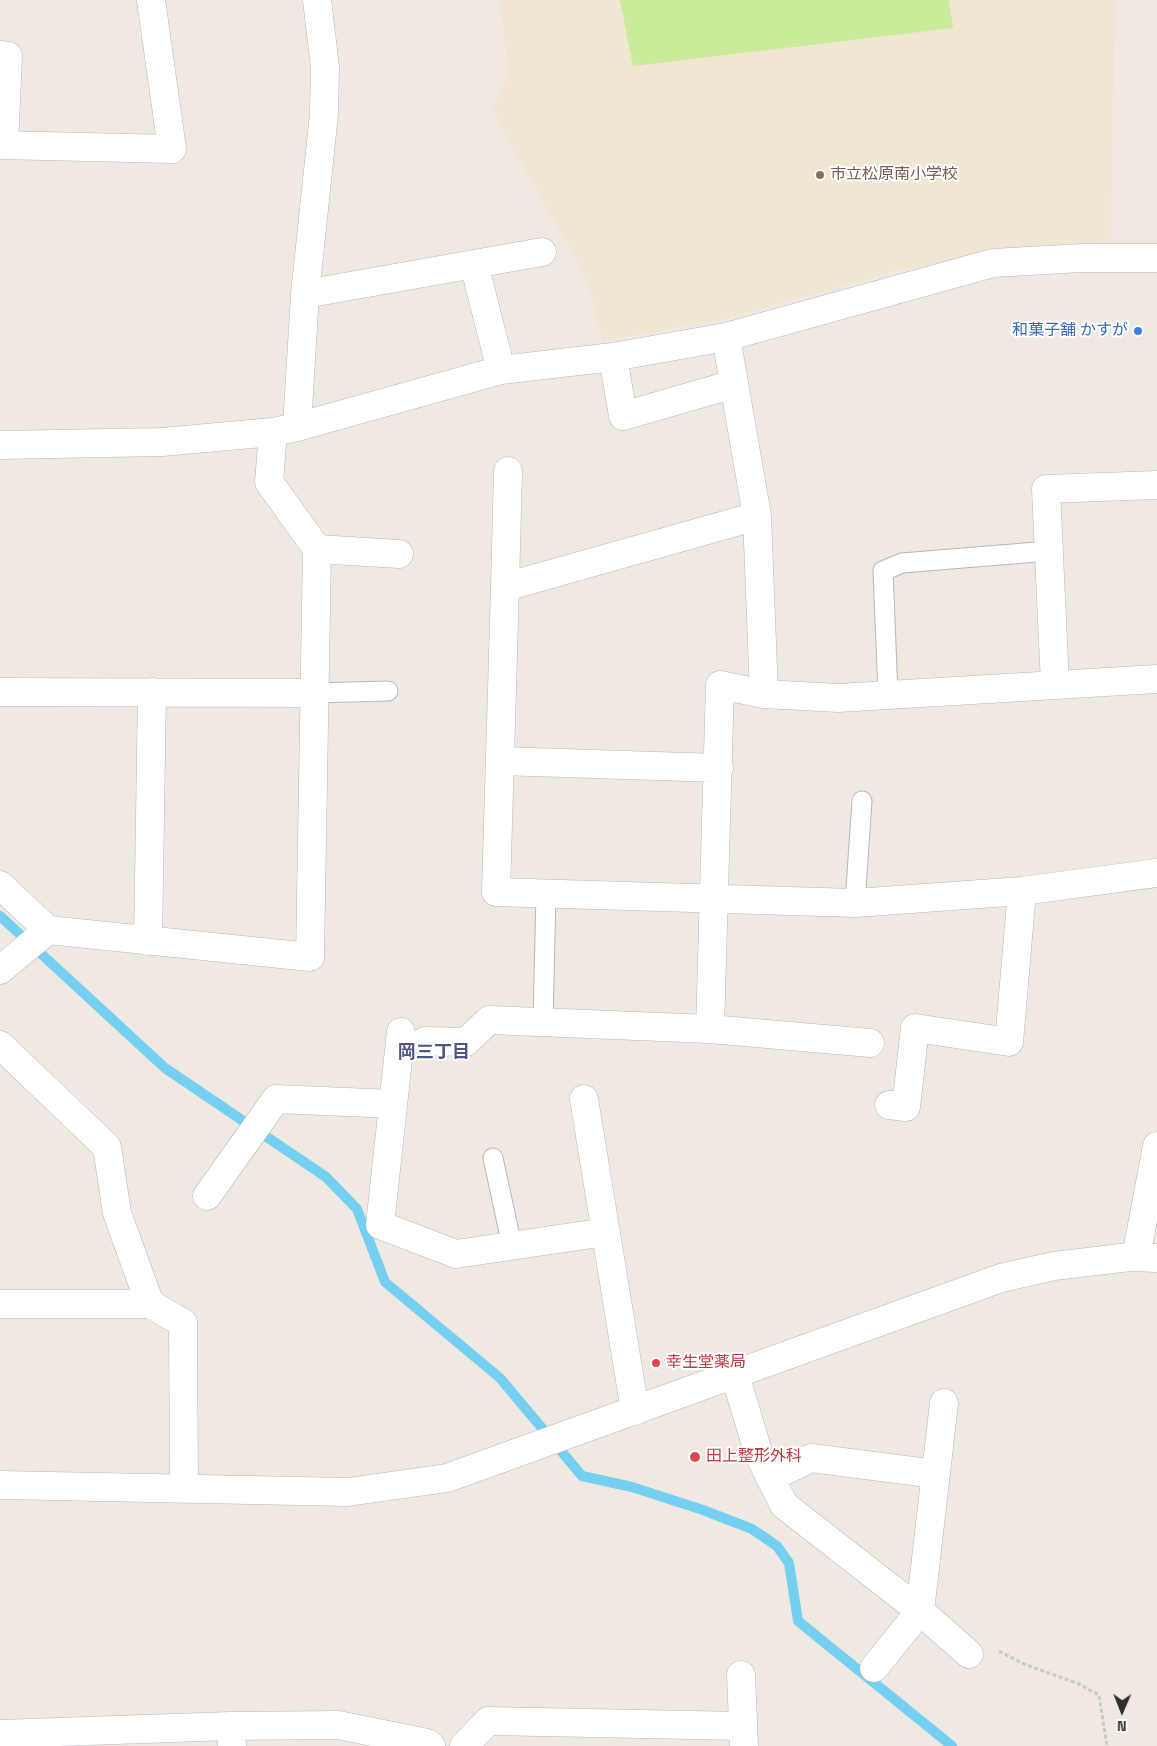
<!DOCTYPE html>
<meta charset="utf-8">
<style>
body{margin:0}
#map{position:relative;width:1157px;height:1746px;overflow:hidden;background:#efe9e1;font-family:"Space Grotesk",sans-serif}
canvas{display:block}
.north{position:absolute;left:1097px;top:1686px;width:50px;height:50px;-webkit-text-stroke:4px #fff;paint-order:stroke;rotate:181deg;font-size:14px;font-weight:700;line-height:20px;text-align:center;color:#2e2e2e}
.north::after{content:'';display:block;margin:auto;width:18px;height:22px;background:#2e2e2e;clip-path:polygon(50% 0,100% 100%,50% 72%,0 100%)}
</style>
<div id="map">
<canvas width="1157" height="1746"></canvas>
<div class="north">N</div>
</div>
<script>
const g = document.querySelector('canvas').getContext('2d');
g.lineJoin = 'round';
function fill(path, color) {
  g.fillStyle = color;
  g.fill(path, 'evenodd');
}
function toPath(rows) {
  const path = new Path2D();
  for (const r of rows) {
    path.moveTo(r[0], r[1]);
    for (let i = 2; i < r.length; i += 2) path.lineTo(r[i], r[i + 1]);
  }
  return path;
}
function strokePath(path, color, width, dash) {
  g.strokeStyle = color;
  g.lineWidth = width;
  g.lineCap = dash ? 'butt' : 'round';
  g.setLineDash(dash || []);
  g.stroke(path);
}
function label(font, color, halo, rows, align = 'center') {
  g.font = font + ' "Space Grotesk","Noto Sans JP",sans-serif';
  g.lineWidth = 4;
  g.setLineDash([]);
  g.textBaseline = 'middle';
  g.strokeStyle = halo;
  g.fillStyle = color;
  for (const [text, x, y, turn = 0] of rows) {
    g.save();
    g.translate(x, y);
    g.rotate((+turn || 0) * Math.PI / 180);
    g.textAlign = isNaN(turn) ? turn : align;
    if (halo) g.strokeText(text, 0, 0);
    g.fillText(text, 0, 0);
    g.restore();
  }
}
fill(toPath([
 [500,0,1115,0,1111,239,903,269,726,319,602,341,587,279,492,111,508,73]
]), '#f0e6d1');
fill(toPath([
 [620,0,949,0,953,28,633,66]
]), '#c9ec9a');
strokePath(toPath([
 [0,916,165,1068,326,1177,357,1209,385,1282,500,1378,582,1476,632,1487,703,1510,752,1529,777,1546,789,1563,798,1621,952,1746]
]), '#75cff0', 10);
const lane = toPath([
 [313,693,388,691],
 [888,694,883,571,902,563,1049,551],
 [855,903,862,801],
 [543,1022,546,894],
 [493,1158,512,1246]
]);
const street = toPath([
 [0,55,8,56,4,145],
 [0,145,172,149,151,0],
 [474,264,501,370],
 [305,294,542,252],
 [613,357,623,416,734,384],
 [297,427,305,294,324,114,325,67,317,0],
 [0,445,162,442,273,432,297,427,501,370,613,357,726,337,993,263,1082,258,1157,258],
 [757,516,505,587,496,892,855,903,1022,891,1157,873],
 [317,549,399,554],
 [505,587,508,471],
 [1055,685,1046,489,1157,485],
 [0,692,313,693],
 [764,694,838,698,1157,679],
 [500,761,719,768],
 [0,885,48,930],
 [148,941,152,692],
 [0,970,48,930,310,957,317,549,269,482,273,432],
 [710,1029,720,685,764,694,757,516,726,337],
 [401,1032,380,1225,456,1254,606,1232],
 [425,1041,466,1042,489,1020,710,1029,870,1043],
 [0,1045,107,1147,117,1213,150,1304,183,1323,184,1488],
 [584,1099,635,1411],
 [889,1105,906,1107,915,1028,1009,1042,1022,891],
 [207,1196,276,1099,393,1104],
 [1136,1257,1157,1146],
 [0,1304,150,1304],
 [735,1375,759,1455,784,1505,920,1611,969,1654],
 [770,1478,811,1458,936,1474],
 [874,1668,920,1611,944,1403],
 [741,1675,744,1746],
 [231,1726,338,1725,427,1743,431,1746],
 [0,1734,231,1726,232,1746],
 [464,1746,488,1721,743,1726]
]);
const secondary = toPath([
 [0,1485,348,1492,447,1478,1001,1278,1054,1266,1130,1257,1157,1258]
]);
strokePath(lane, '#b4b7c1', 21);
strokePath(street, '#b4b7c1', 29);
strokePath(secondary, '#b4b7c1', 29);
strokePath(toPath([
 [999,1651,1024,1664,1079,1684,1099,1695,1107,1746]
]), '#c9c9c9', 3, [4, 2.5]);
strokePath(lane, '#fff', 19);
strokePath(street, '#fff', 28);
strokePath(secondary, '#fff', 28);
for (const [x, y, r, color] of [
 [820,175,5,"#8d6e63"],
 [1138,331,5,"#3f7fe0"],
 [656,1363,5,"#e0444e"],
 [695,1457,6,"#e0444e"]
]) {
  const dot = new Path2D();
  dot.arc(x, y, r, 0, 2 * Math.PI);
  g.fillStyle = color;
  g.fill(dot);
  strokePath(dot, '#fff', 2);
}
label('16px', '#785e54', '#fff', [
 ["市立松原南小学校",830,175]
], 'left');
label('16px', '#366cbe', '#fff', [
 ["和菓子舗 かすが",1128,331]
], 'right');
label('16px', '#be3a42', '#fff', [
 ["幸生堂薬局",666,1363],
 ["田上整形外科",706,1457]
], 'left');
label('bold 18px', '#4d5680', '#fff', [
 ["岡三丁目",434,1053]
]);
</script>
